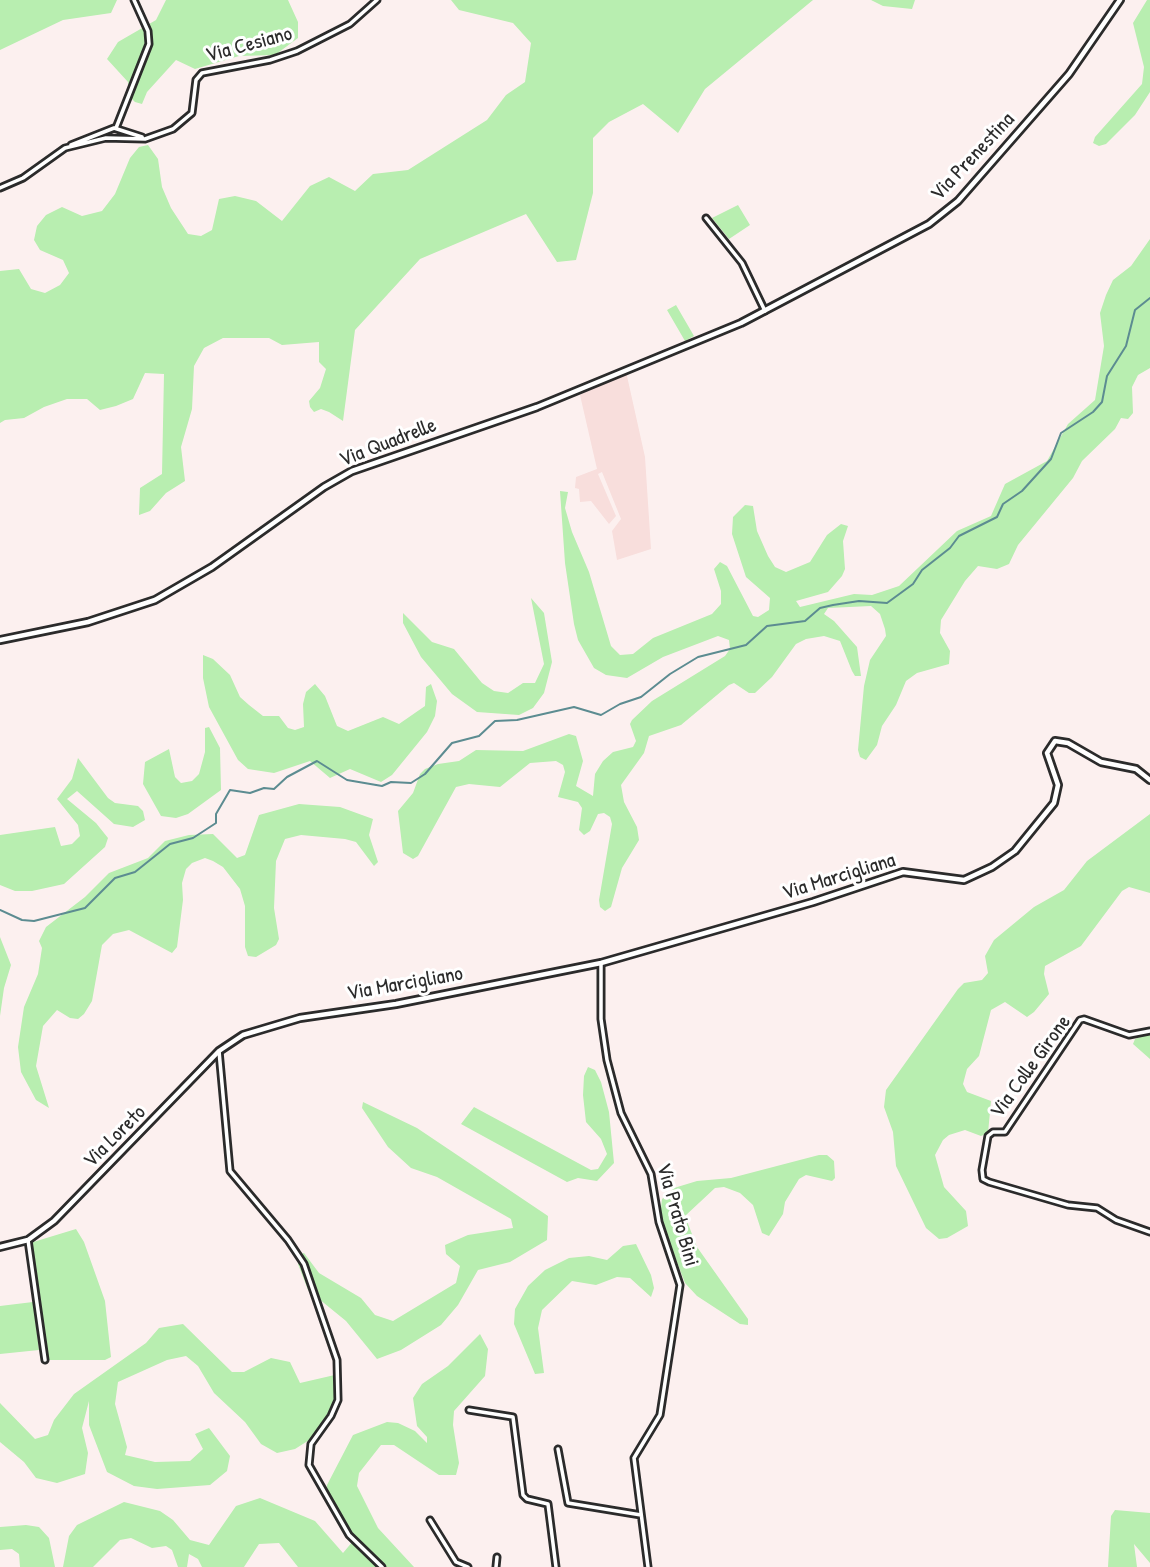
<!DOCTYPE html>
<style>
body{margin:0}
canvas{display:block;background:#fcf0ef}
</style>
<canvas width="1150" height="1567"></canvas>
<script>
const g = document.querySelector('canvas').getContext('2d');
g.lineJoin = 'round';
function fill(path, color) {
  g.fillStyle = color;
  g.fill(path, 'evenodd');
}
function toPath(rows) {
  const path = new Path2D();
  for (const r of rows) {
    path.moveTo(r[0], r[1]);
    for (let i = 2; i < r.length; i += 2) path.lineTo(r[i], r[i + 1]);
  }
  return path;
}
function strokePath(path, color, width, dash) {
  g.strokeStyle = color;
  g.lineWidth = width;
  g.lineCap = dash ? 'butt' : 'round';
  g.setLineDash(dash || []);
  g.stroke(path);
}
function label(font, color, halo, rows, align = 'center') {
  g.font = font + ' "Patrick Hand",sans-serif';
  g.lineWidth = 6;
  g.setLineDash([]);
  g.textBaseline = 'middle';
  g.strokeStyle = halo;
  g.fillStyle = color;
  for (const [text, x, y, turn = 0] of rows) {
    g.save();
    g.translate(x, y);
    g.rotate((+turn || 0) * Math.PI / 180);
    g.textAlign = isNaN(turn) ? turn : align;
    if (halo) g.strokeText(text, 0, 0);
    g.fillText(text, 0, 0);
    g.restore();
  }
}
fill(toPath([
 [629,371,627,376,645,457,651,549,617,560,612,531,621,519,602,472,598,474,616,516,609,524,591,501,580,502,579,489,575,488,576,477,597,469,580,395,602,381]
]), '#f8dedc');
fill(toPath([
 [0,0,117,0,111,13,63,20,0,50],
 [166,0,288,0,298,22,298,38,275,55,239,56,195,69,176,60,147,92,142,104,135,102,129,96,128,82,107,59,118,42,156,20],
 [451,0,813,0,705,89,678,133,643,104,609,122,593,138,593,193,576,260,557,262,526,214,420,259,355,330,343,421,329,412,321,409,314,412,310,407,309,401,320,388,326,369,319,362,319,342,282,345,269,338,223,338,204,348,194,366,192,409,181,447,185,481,166,493,150,511,139,515,140,488,162,474,164,374,145,373,133,399,116,406,100,410,87,399,67,399,44,407,24,418,5,420,0,423,0,271,19,269,31,289,45,293,60,285,69,273,63,260,40,250,34,240,37,226,46,215,62,207,82,216,102,211,115,194,130,158,139,147,148,145,158,159,162,187,171,208,188,234,201,236,212,230,219,199,235,196,256,201,282,221,310,186,329,177,355,191,373,174,408,170,487,120,506,95,525,82,531,43,513,23,459,10],
 [871,0,915,0,912,9,883,6],
 [1147,0,1150,0,1150,92,1135,115,1106,144,1099,146,1093,143,1095,137,1142,84,1144,67,1133,23],
 [738,205,750,225,729,239,712,218],
 [1150,239,1150,368,1138,375,1132,387,1133,413,1128,419,1121,418,1115,429,1082,461,1073,478,1018,545,1009,564,997,569,978,566,965,581,941,620,940,633,950,651,949,664,917,673,906,681,896,705,882,726,877,745,866,760,860,757,858,750,864,686,870,660,886,636,885,629,880,614,871,606,828,608,824,614,834,621,857,647,861,676,855,676,852,671,840,641,824,636,806,639,796,644,772,677,755,693,749,693,734,683,729,685,681,725,649,736,644,753,621,785,624,802,637,827,639,840,622,868,611,907,605,911,600,907,599,900,612,824,610,817,604,813,598,814,590,831,584,835,579,830,582,808,578,802,558,797,565,772,563,765,556,761,530,763,500,787,469,784,456,787,418,856,413,859,403,853,398,811,413,793,420,774,425,769,438,764,459,761,476,750,523,751,569,734,576,736,583,761,576,786,593,796,595,774,603,761,613,752,633,747,636,741,630,724,632,720,652,701,725,656,730,649,729,640,718,636,663,657,627,678,606,675,594,668,578,640,574,624,565,563,560,491,568,492,565,508,572,532,589,572,611,646,620,655,633,654,653,638,712,614,721,604,721,591,714,569,720,562,727,566,753,616,758,617,769,610,770,598,746,577,732,534,733,517,745,505,753,506,757,531,768,556,775,567,786,572,810,562,827,535,841,524,848,526,843,541,845,569,842,576,828,592,796,601,800,607,854,594,872,595,899,586,957,531,991,516,1005,484,1047,461,1068,424,1095,400,1104,346,1100,313,1106,295,1113,280,1131,266],
 [676,305,694,336,685,341,667,310],
 [531,598,544,613,552,662,544,693,533,708,519,715,477,712,452,694,421,657,403,623,403,613,432,642,454,649,482,683,494,691,508,693,523,683,535,683,544,664],
 [203,655,213,659,230,675,240,697,249,705,263,716,279,716,288,728,295,730,304,727,303,704,306,692,315,684,325,696,337,726,348,731,383,717,399,724,425,706,426,687,431,684,437,701,435,716,427,732,392,775,381,782,350,769,330,778,310,761,274,773,248,769,238,760,209,707,203,678],
 [209,727,220,748,221,790,188,814,176,818,161,816,143,784,145,762,169,749,175,777,181,783,192,781,199,774,205,752,205,728],
 [78,758,108,798,115,803,138,806,143,811,145,820,133,827,114,824,77,791,67,799,96,823,108,838,105,847,64,884,32,891,15,891,0,885,0,835,55,827,61,846,72,844,80,836,78,825,57,799,72,779],
 [299,804,340,807,373,819,369,835,378,862,374,866,356,842,345,839,301,835,285,839,276,861,274,908,279,939,276,945,256,957,248,956,245,947,245,906,240,889,223,867,213,861,205,858,192,863,186,869,182,883,183,900,177,947,172,953,129,930,113,934,102,945,92,1001,84,1014,78,1019,70,1018,57,1010,43,1026,36,1066,49,1108,36,1100,21,1072,18,1047,24,1007,38,974,42,948,39,941,46,927,85,897,109,873,148,858,165,841,189,835,213,834,237,858,245,855,259,815],
 [1150,814,1150,893,1129,887,1122,891,1081,946,1045,966,1044,974,1049,994,1034,1012,1027,1017,1005,1002,991,1010,979,1056,967,1069,963,1084,967,1092,991,1101,988,1133,981,1136,965,1130,949,1135,943,1140,935,1155,944,1187,966,1211,968,1226,947,1238,939,1239,926,1228,896,1166,893,1132,884,1107,886,1090,958,989,964,983,982,980,988,973,985,956,994,940,1034,907,1064,890,1087,861],
 [0,937,11,965,4,988,0,1016],
 [1150,1033,1150,1059,1133,1044,1135,1039],
 [588,1067,595,1070,601,1082,609,1112,614,1163,597,1181,578,1178,567,1182,461,1124,474,1107,591,1170,598,1169,607,1154,601,1139,586,1122,583,1095,584,1076],
 [363,1102,417,1128,548,1216,547,1240,510,1262,478,1270,458,1305,441,1325,401,1350,377,1359,346,1321,308,1290,298,1264,299,1255,304,1253,319,1273,361,1298,375,1315,393,1321,456,1283,460,1266,446,1254,445,1245,468,1235,513,1228,511,1219,437,1177,411,1168,388,1147,362,1108],
 [819,1155,827,1155,834,1161,835,1178,832,1181,806,1175,799,1179,785,1202,783,1214,769,1236,762,1233,753,1205,740,1193,724,1187,715,1188,685,1216,697,1247,748,1319,748,1325,740,1324,697,1296,685,1283,660,1218,662,1199,674,1188,697,1181,731,1178],
 [76,1229,84,1242,105,1301,111,1357,105,1360,46,1360,30,1243],
 [636,1244,651,1275,654,1288,651,1297,630,1278,617,1277,596,1285,572,1281,542,1310,538,1328,544,1373,535,1374,514,1324,515,1309,528,1286,545,1270,569,1258,589,1256,607,1260,623,1246],
 [33,1302,39,1350,0,1354,0,1306],
 [183,1324,232,1372,244,1372,271,1358,290,1362,300,1383,339,1374,339,1390,333,1412,314,1437,295,1449,277,1453,261,1444,245,1422,214,1393,198,1366,186,1356,167,1360,118,1382,115,1404,127,1447,125,1455,155,1462,190,1461,203,1449,195,1434,209,1428,230,1456,227,1471,210,1485,157,1489,134,1486,107,1472,89,1425,89,1401,82,1428,88,1453,85,1474,57,1483,36,1478,24,1462,0,1442,0,1403,35,1439,48,1435,54,1420,74,1394,146,1343,159,1328],
 [480,1334,488,1349,485,1376,454,1411,453,1425,459,1463,456,1475,439,1475,394,1445,381,1445,359,1473,357,1486,378,1528,414,1567,298,1567,279,1543,259,1544,244,1567,202,1567,198,1559,189,1554,187,1567,178,1567,172,1550,166,1546,152,1548,131,1538,120,1540,93,1567,63,1567,69,1536,77,1525,124,1502,160,1511,173,1520,190,1540,209,1545,236,1506,260,1498,315,1521,343,1553,353,1541,326,1499,327,1485,353,1435,387,1422,398,1423,415,1431,427,1443,427,1437,417,1426,413,1398,422,1384,448,1366],
 [1115,1510,1150,1513,1150,1563,1134,1544,1137,1567,1108,1567,1111,1516],
 [26,1525,39,1527,49,1538,55,1567,20,1567,19,1554,12,1549,0,1550,0,1527]
]), '#b8eeb0');
strokePath(toPath([
 [0,910,22,920,34,921,85,908,115,878,135,872,170,844,193,838,216,823,216,814,230,790,250,793,264,788,274,789,287,777,317,761,347,780,382,786,391,782,411,783,425,774,452,743,479,736,495,721,517,720,574,707,601,715,620,704,641,697,670,674,698,657,746,645,767,626,805,621,820,608,833,605,859,601,887,603,913,584,922,570,950,548,959,536,997,517,1003,504,1022,491,1051,459,1061,433,1093,412,1102,402,1107,376,1126,346,1135,310,1150,298]
]), '#5c8c91', 2);
const minor = toPath([
 [116,128,149,44,148,31,134,0],
 [71,145,114,128,142,137],
 [0,188,23,178,65,148,106,138,145,139,173,129,192,113,196,80,202,73,270,60,297,51,350,24,377,0],
 [706,218,742,263,765,311],
 [601,963,601,1019,607,1060,621,1113,651,1174,659,1222,680,1285,660,1415,634,1458,648,1567],
 [1150,1031,1129,1035,1084,1019,1080,1020,1005,1132,993,1132,988,1136,982,1170,983,1179,989,1182,1068,1205,1097,1208,1116,1220,1150,1232],
 [219,1051,230,1171,288,1240,304,1264,337,1360,338,1400,331,1416,311,1444,309,1465,349,1535,382,1567],
 [28,1240,45,1360],
 [469,1410,513,1417,523,1495,527,1499,548,1504,556,1567],
 [558,1449,568,1503,641,1515],
 [430,1520,456,1562,468,1567],
 [496,1567,497,1557]
]);
const tertiary = toPath([
 [0,640,88,622,155,600,212,567,324,487,352,471,537,407,741,323,929,224,958,201,1069,74,1120,0],
 [0,1247,28,1240,54,1221,219,1051,243,1035,300,1018,396,1004,601,963,813,902,903,872,964,880,992,867,1015,851,1054,803,1058,785,1047,753,1055,741,1068,743,1101,762,1136,769,1150,780]
]);
strokePath(minor, '#2b2b2b', 9);
strokePath(tertiary, '#2b2b2b', 10);
strokePath(minor, '#fff', 3.5);
strokePath(tertiary, '#fff', 4.5);
label('21px', '#2b2b2b', '#fff', [
 ["Via Cesiano",249,45,-15],
 ["Via Prenestina",973,157,-47],
 ["Via Quadrelle",388,443,-21],
 ["Via Marcigliana",839,877,-17],
 ["Via Marcigliano",405,984,-10],
 ["Via Colle Girone",1031,1067,-54],
 ["Via Loreto",115,1137,-45],
 ["Via Prato Bini",677,1215,74]
]);
</script>
